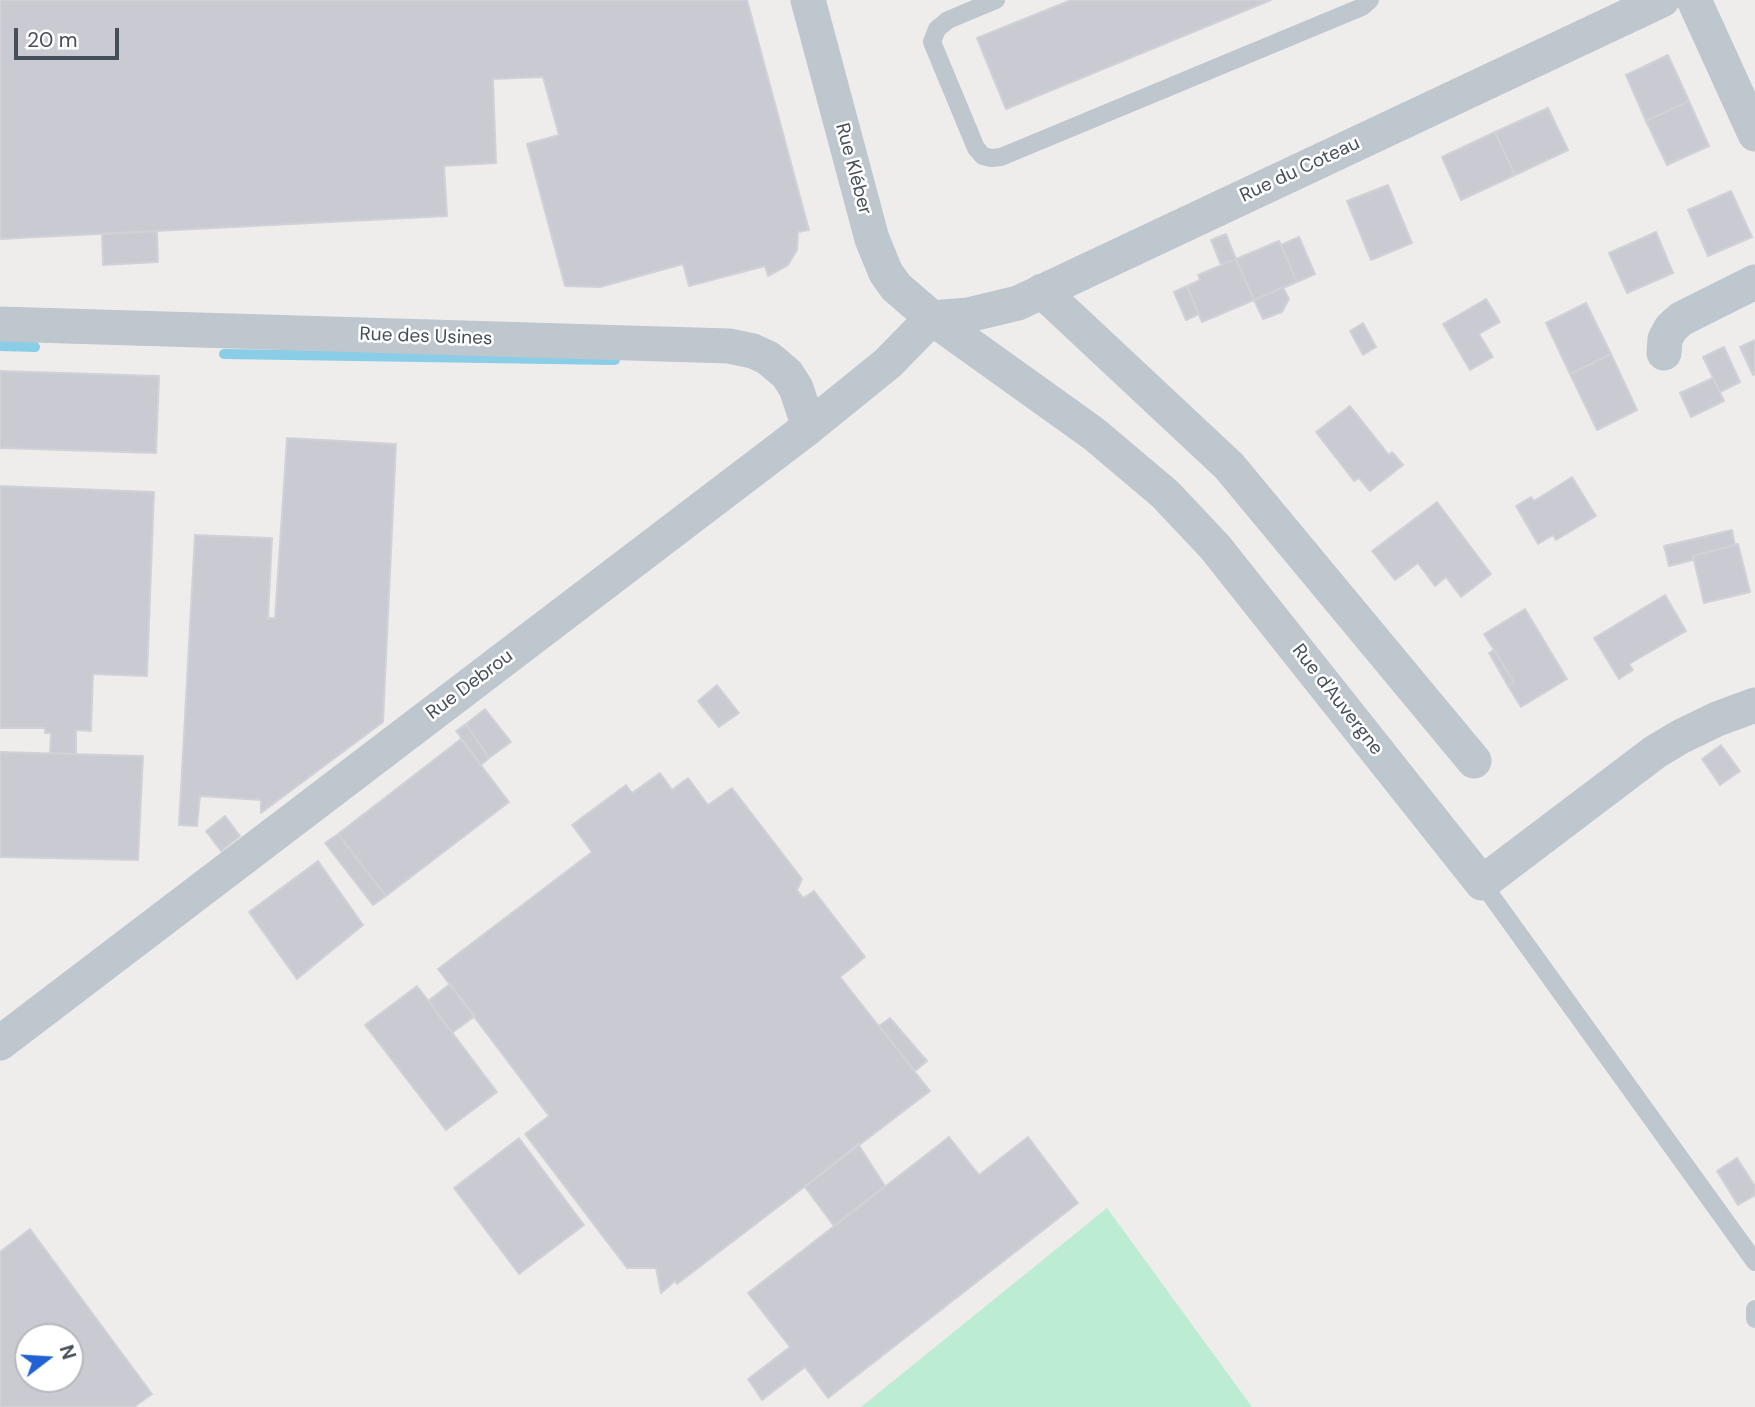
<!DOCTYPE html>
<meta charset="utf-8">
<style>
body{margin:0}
#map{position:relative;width:1755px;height:1407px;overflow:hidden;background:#efedec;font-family:"DM Sans",sans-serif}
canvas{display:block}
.north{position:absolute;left:14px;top:1323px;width:70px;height:70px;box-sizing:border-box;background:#fff;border:2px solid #b5b8bd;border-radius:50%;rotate:73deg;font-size:19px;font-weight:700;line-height:28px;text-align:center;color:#464e59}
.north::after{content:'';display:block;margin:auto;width:24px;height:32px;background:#2062d5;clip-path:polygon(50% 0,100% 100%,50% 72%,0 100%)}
.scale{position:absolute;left:14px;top:28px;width:105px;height:32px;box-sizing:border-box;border:4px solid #464e59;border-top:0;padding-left:9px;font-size:21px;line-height:24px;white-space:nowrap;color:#464e59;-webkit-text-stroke:5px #fff;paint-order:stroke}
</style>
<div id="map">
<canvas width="1755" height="1407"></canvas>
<div class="north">N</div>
<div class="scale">20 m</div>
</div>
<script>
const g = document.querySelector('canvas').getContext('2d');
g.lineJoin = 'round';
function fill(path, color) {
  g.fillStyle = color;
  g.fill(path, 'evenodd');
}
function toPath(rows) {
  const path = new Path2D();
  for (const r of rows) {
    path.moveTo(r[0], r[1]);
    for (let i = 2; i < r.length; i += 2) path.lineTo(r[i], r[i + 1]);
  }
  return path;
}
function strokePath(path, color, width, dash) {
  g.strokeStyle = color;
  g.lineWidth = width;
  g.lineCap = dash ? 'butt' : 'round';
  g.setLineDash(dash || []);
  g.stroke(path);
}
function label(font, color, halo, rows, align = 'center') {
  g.font = font + ' "DM Sans",sans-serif';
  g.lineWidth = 5;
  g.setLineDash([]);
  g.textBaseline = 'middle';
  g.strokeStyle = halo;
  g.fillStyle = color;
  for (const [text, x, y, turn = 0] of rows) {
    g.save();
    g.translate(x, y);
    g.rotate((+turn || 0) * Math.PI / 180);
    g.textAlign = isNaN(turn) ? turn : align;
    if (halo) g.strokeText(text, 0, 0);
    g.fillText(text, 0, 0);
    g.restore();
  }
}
fill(toPath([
 [1107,1208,1252,1407,861,1407]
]), '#bcecd2');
strokePath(toPath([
 [0,346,35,347],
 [224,354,615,360]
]), '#8acde7', 10);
const building = toPath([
 [0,0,747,0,809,230,798,232,797,250,788,265,768,276,765,266,689,286,683,264,600,287,565,286,527,144,559,135,543,77,493,79,496,163,444,166,447,216,0,239,0,0],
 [1071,0,1271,0,1006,109,977,38,1071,0],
 [1668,55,1689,101,1646,121,1626,75,1668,55],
 [1689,101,1709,146,1667,165,1646,121,1689,101],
 [1548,108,1568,150,1515,175,1495,132,1548,108],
 [1495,132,1515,175,1461,200,1442,157,1495,132],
 [1388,185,1412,243,1371,260,1347,201,1388,185],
 [1731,191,1752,237,1708,256,1688,210,1731,191],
 [157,231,158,262,103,265,102,234,157,231],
 [1656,232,1673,273,1627,293,1609,253,1656,232],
 [1226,234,1236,259,1221,265,1211,240,1226,234],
 [1299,237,1315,274,1297,282,1281,245,1299,237],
 [1279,241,1297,282,1254,300,1236,259,1279,241],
 [1236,259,1254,300,1202,322,1187,286,1200,280,1198,275,1236,259],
 [1187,286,1199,314,1186,320,1174,292,1187,286],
 [1283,287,1289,299,1282,312,1263,319,1254,300,1283,287],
 [1486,299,1500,322,1479,334,1493,357,1470,370,1443,324,1486,299],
 [1586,303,1611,354,1570,374,1546,323,1586,303],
 [1363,323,1376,347,1363,355,1350,331,1363,323],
 [1755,340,1755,374,1753,375,1740,347,1755,340],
 [1724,347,1740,382,1720,392,1703,357,1724,347],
 [1611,354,1637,410,1597,430,1570,374,1611,354],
 [0,371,159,376,156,453,0,448,0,371],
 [1713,378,1724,401,1691,417,1680,393,1713,378],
 [1350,406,1389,455,1392,452,1403,465,1370,491,1359,478,1354,481,1316,432,1350,406],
 [287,438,396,444,383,722,261,813,261,800,200,796,197,826,179,825,195,535,272,538,268,618,275,618,287,438],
 [1572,477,1596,516,1556,540,1553,535,1538,544,1516,506,1531,497,1534,501,1572,477],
 [0,486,154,492,147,676,93,674,91,731,76,730,76,754,50,753,51,733,45,733,45,728,0,728,0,486],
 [1437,502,1491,574,1461,597,1446,577,1435,586,1418,563,1395,580,1372,551,1437,502],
 [1732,530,1735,545,1693,556,1693,560,1669,566,1664,546,1732,530],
 [1738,544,1750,592,1704,603,1693,556,1738,544],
 [1665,595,1686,631,1629,664,1633,670,1619,679,1594,638,1665,595],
 [1525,609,1567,679,1521,707,1508,686,1514,682,1484,634,1525,609],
 [1494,650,1514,682,1508,686,1489,653,1494,650],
 [717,685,739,713,719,727,698,701,717,685],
 [485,709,511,742,489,758,466,724,485,709],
 [466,724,489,758,481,765,456,731,466,724],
 [461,739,509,802,386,896,338,834,461,739],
 [1721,745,1740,771,1720,785,1702,759,1721,745],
 [0,752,143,756,138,860,0,857,0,752],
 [660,773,672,790,688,778,708,805,732,788,802,879,797,890,803,898,814,891,865,957,840,977,930,1091,677,1284,675,1281,661,1293,656,1268,627,1268,525,1134,549,1116,438,969,592,852,572,825,626,785,632,793,660,773],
 [225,816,240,836,221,851,206,831,225,816],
 [338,834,386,896,373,905,325,843,338,834],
 [318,861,363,925,297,979,249,912,318,861],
 [450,984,475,1016,452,1033,428,1001,450,984],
 [417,986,497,1092,446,1130,365,1025,417,986],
 [890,1018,927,1061,915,1071,879,1026,890,1018],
 [949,1137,979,1175,1028,1137,1078,1203,828,1398,805,1367,762,1400,748,1379,790,1347,748,1293,949,1137],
 [519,1138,584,1225,519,1274,454,1188,519,1138],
 [858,1144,885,1186,834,1226,805,1187,858,1144],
 [1737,1158,1755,1186,1755,1195,1738,1205,1717,1171,1737,1158],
 [30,1229,152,1394,134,1407,0,1407,0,1252,30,1229],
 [28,1337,70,1337,70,1379,28,1379,28,1337]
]);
fill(building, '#cacbd2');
strokePath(building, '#d1d2d8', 2);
strokePath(toPath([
 [996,0,948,20,937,29,932,42,976,148,983,156,991,158,1001,157,1362,7,1370,0],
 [1482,883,1755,1262],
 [1755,1309,1755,1319]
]), '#bec6ce', 18);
strokePath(toPath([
 [808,0,872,239,886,273,896,287,932,318,1094,434,1165,494,1215,547,1482,883,1655,752,1680,737,1717,719,1755,705],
 [1694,0,1755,134],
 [1042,291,1229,466,1474,761],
 [932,318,968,315,1018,303,1662,0],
 [0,324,729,346,753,351,768,358,787,374,796,388,809,427],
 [1664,353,1665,339,1671,328,1681,319,1755,282],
 [0,1043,809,427,888,363,932,318]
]), '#bec6ce', 35);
label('19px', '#464e59', '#fff', [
 ["Rue Kléber",853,169,75],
 ["Rue du Coteau",1300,170,-25],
 ["Rue des Usines",426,337,2],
 ["Rue Debrou",470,685,-37],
 ["Rue d'Auvergne",1337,700,52]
]);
</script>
